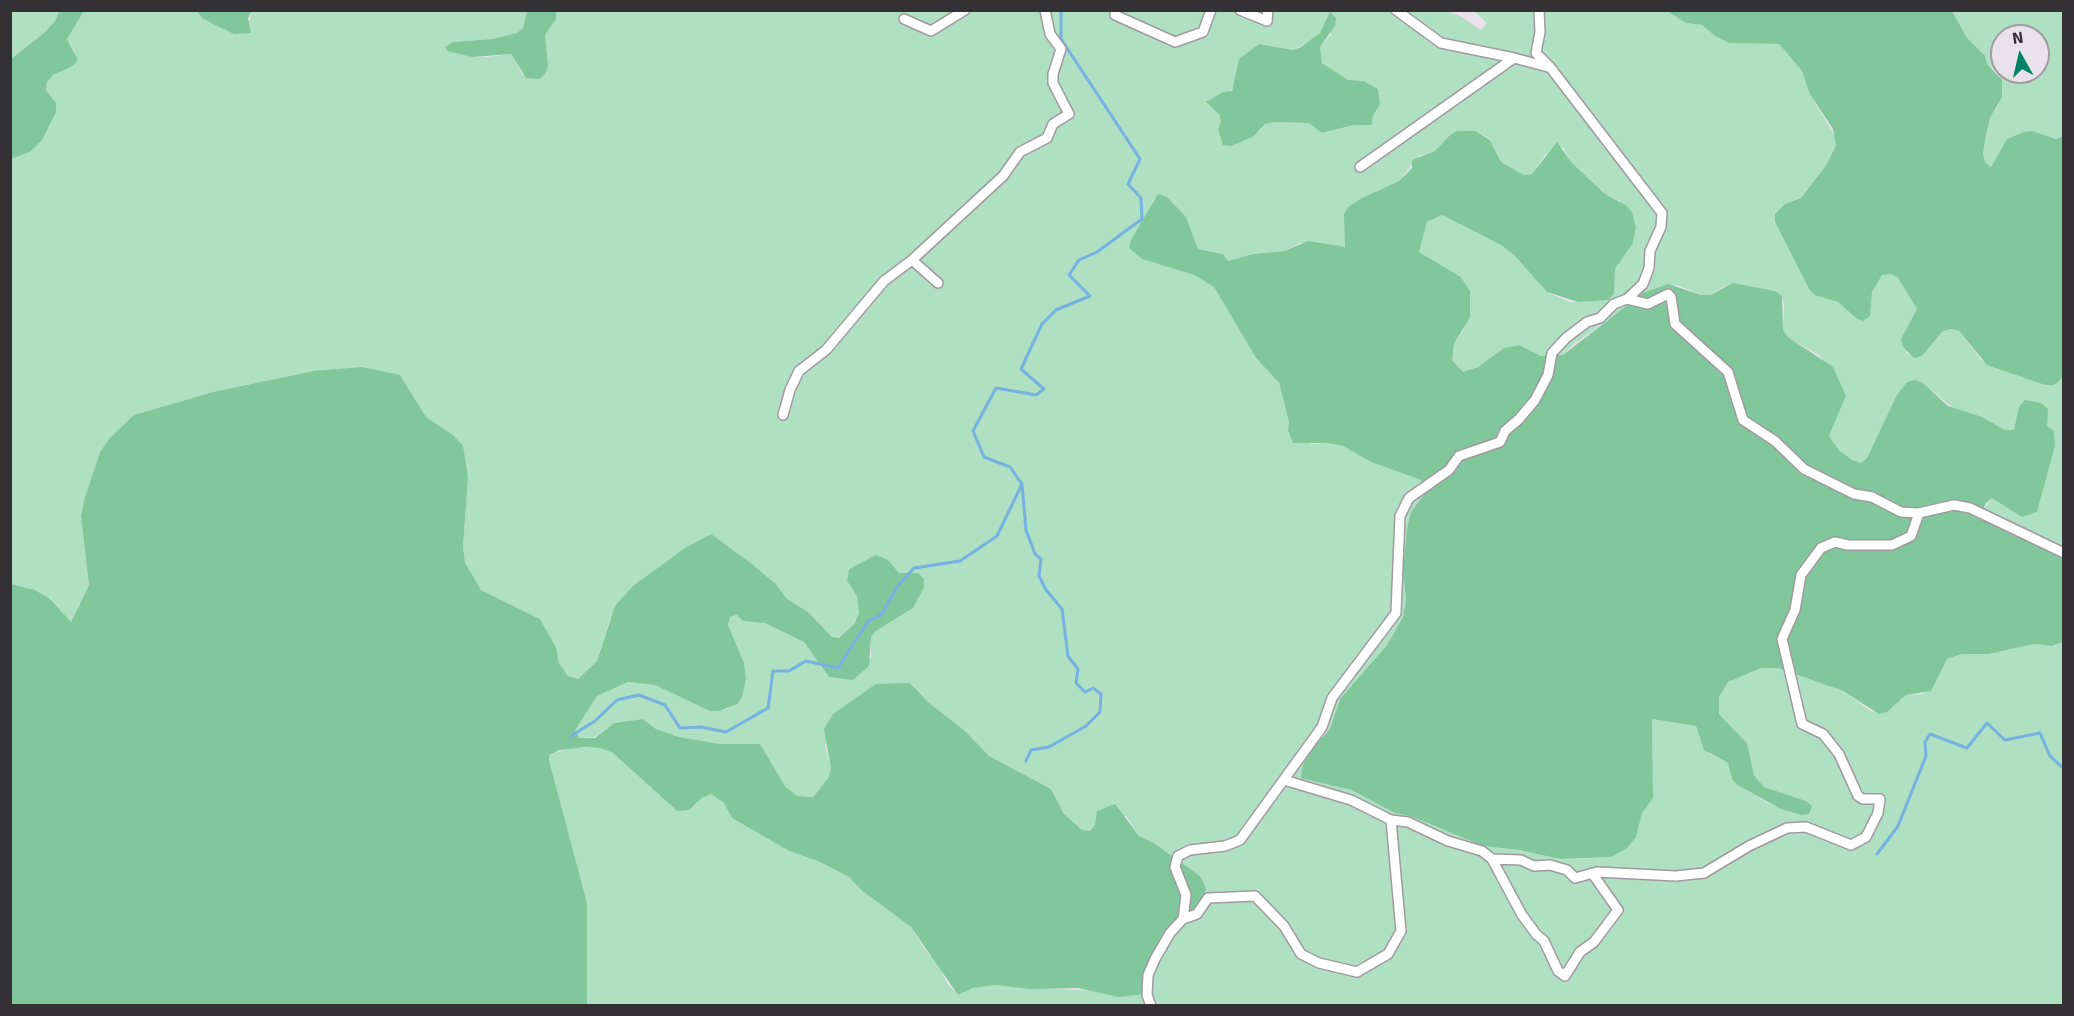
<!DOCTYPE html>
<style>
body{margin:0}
#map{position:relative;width:2074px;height:1016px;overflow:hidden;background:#eae2eb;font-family:Signika,sans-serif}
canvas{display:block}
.frame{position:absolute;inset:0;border:12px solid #343135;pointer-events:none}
.north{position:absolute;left:1990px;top:24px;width:60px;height:60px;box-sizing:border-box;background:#eae2eb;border:2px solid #a19ba2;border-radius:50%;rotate:352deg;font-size:16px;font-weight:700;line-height:24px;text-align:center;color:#343135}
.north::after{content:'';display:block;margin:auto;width:21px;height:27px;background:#008366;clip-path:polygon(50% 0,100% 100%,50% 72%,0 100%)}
</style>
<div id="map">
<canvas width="2074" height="1016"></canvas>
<div class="frame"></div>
<div class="north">N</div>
</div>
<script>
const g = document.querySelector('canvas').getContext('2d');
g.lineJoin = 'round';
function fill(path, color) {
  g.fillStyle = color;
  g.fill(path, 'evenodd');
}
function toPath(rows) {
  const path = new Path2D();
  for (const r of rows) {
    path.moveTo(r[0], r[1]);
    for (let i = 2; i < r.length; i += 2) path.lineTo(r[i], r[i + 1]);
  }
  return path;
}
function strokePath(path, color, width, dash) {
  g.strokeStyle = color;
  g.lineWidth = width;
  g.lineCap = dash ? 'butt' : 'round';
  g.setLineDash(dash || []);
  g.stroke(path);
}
fill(toPath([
 [1443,10,1460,16,1481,30,1487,23,1474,11,1667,11,1686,23,1702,25,1715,36,1729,43,1779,44,1802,71,1814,101,1835,136,1836,145,1827,164,1801,198,1785,204,1775,222,1809,289,1838,302,1856,318,1871,300,1872,292,1882,274,1891,274,1898,278,1917,309,1901,339,1907,354,1922,356,1943,331,1951,329,1959,331,1981,360,2045,385,2060,380,2063,373,2063,559,1982,511,1992,498,2003,504,2038,508,2055,446,2016,422,2014,430,2005,430,1982,417,1956,410,1930,389,1887,418,1867,458,1861,463,1852,460,1839,450,1829,436,1846,396,1820,356,1788,337,1783,330,1784,305,1782,296,1775,291,1724,286,1710,295,1701,295,1677,285,1637,299,1574,344,1563,355,1541,356,1519,345,1504,348,1478,367,1463,372,1452,360,1454,344,1463,331,1470,291,1461,277,1419,252,1427,222,1442,215,1501,245,1514,255,1547,292,1570,302,1609,300,1614,294,1615,269,1633,243,1636,227,1620,201,1604,193,1571,162,1563,148,1546,154,1532,174,1524,175,1501,162,1490,139,1483,135,1450,135,1435,151,1419,156,1399,181,1362,198,1348,207,1346,247,1300,243,1285,251,1253,254,1228,261,1223,254,1198,249,1186,217,1167,197,1153,200,1152,209,1131,240,1129,248,1142,259,1194,275,1214,287,1256,358,1279,383,1289,422,1288,430,1311,444,1327,443,1343,446,1371,462,1421,480,1428,489,1411,512,1407,528,1403,571,1406,601,1403,617,1387,645,1340,699,1330,729,1324,734,1302,778,1351,790,1395,813,1413,817,1483,846,1519,850,1560,859,1601,858,1653,798,1652,719,1696,726,1701,742,1711,755,1728,763,1732,779,1737,785,1766,802,1790,812,1806,801,1764,787,1754,775,1747,743,1719,714,1719,697,1728,682,1761,668,1778,668,1843,691,1871,711,1887,712,1906,695,1923,694,1947,659,1962,654,1989,654,2034,644,2052,646,2063,642,2063,1005,587,1005,587,903,549,760,549,755,572,747,600,748,613,753,677,811,693,807,702,798,711,794,724,803,732,818,789,851,820,862,849,877,861,890,911,927,925,950,937,962,947,983,958,995,973,988,996,985,1145,994,1175,858,1154,843,1139,836,1126,816,1095,825,1090,831,1082,830,1064,814,1051,789,989,756,964,730,929,703,910,683,825,745,831,769,829,777,813,797,797,796,785,786,760,744,721,744,679,737,656,729,643,719,614,723,595,737,579,738,575,730,578,723,597,696,628,682,655,685,711,711,727,709,746,679,744,663,728,625,730,617,738,615,743,621,765,622,804,642,829,677,871,658,871,637,876,631,913,608,918,573,899,574,888,560,849,568,847,581,857,596,859,613,854,624,839,638,832,637,808,612,787,599,776,584,752,564,710,534,651,573,610,619,597,661,578,679,568,676,559,663,556,647,540,619,481,590,472,577,465,563,463,547,468,477,453,435,426,417,400,375,313,371,213,392,134,415,100,452,84,500,81,516,89,585,70,623,49,598,35,590,11,584,11,159,30,152,41,140,55,103,46,90,47,82,53,75,71,67,75,52,67,39,84,11,197,11,203,19,219,25,248,26,252,11,527,11,523,28,517,33,492,39,453,42,468,56,486,57,511,54,523,75,548,66,545,35,556,19,556,11],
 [1325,27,1332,34,1320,47,1319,55,1326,68,1348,80,1364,81,1378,89,1377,111,1372,118,1372,125,1354,125,1323,133,1309,123,1274,122,1265,124,1260,131,1246,138,1218,129,1221,121,1219,114,1235,83,1237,67,1259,44,1293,50,1314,39],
 [11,11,60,11,55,21,44,33,11,59],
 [1952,11,2063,11,2063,136,2056,139,2033,131,2007,139,1991,167,1985,162,1983,154,1990,118,1999,104,1998,73,1987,64,1967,38],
 [2002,36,2038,36,2038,72,2002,72]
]), '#afe0c1');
fill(toPath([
 [60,10,84,11,67,39,78,60,71,67,53,75,47,82,46,90,56,103,56,112,42,140,30,152,11,159,11,59,44,33,55,21],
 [197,11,252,11,248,18,251,33,234,34,203,19],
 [527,11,556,11,556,19,545,35,548,66,545,74,539,79,526,78,511,54,472,57,447,51,445,47,453,42,492,39,517,33,523,28],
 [1667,11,1952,11,1967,38,1985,56,1987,64,2002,80,2002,97,1990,118,1986,136,1983,154,1985,162,1991,167,2007,139,2024,132,2033,131,2056,139,2063,136,2064,373,2060,380,2054,385,2045,385,1987,365,1959,331,1951,329,1943,331,1922,356,1914,358,1903,347,1901,339,1917,309,1898,278,1891,274,1882,275,1872,292,1870,316,1863,321,1856,318,1838,302,1815,295,1809,289,1775,222,1775,214,1785,204,1801,198,1827,164,1836,145,1833,129,1810,94,1802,71,1779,44,1729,43,1715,36,1702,25,1686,23],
 [1330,12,1336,18,1335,26,1320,47,1322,63,1348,80,1364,81,1378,89,1380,104,1372,118,1372,125,1354,125,1322,133,1309,123,1274,122,1265,124,1254,136,1231,146,1223,145,1218,129,1221,121,1219,114,1206,102,1223,92,1232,91,1239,59,1259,44,1293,50,1301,47,1320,33],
 [1457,131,1475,131,1490,140,1501,162,1524,175,1532,174,1557,142,1571,162,1604,193,1627,206,1632,212,1636,227,1633,243,1615,269,1614,294,1609,300,1578,302,1547,292,1514,255,1501,245,1442,215,1427,222,1419,252,1461,277,1470,291,1470,317,1454,344,1452,360,1463,372,1478,367,1504,348,1519,345,1541,356,1563,355,1643,293,1668,284,1701,295,1710,295,1733,283,1775,291,1782,296,1783,330,1788,337,1833,367,1846,396,1829,436,1839,450,1852,460,1861,463,1867,458,1897,395,1907,382,1915,380,1923,383,1948,406,1982,417,2005,430,2014,430,2019,407,2025,400,2041,403,2048,409,2047,426,2054,431,2055,446,2037,512,2022,517,1992,498,1986,503,1982,511,2063,559,2063,642,2052,646,2034,644,1989,654,1962,654,1947,659,1931,691,1906,695,1887,712,1879,714,1843,691,1778,668,1761,668,1728,682,1719,697,1719,714,1747,743,1754,775,1764,787,1806,801,1812,806,1809,814,1801,815,1781,809,1737,785,1732,779,1728,763,1704,750,1696,726,1652,719,1653,798,1642,813,1636,837,1626,849,1611,857,1560,859,1519,850,1483,846,1413,817,1395,813,1351,790,1301,778,1303,765,1311,750,1330,729,1340,699,1387,645,1403,617,1406,601,1403,571,1407,528,1411,512,1428,489,1421,480,1371,462,1343,446,1327,443,1293,443,1288,430,1289,422,1279,383,1256,358,1214,287,1194,275,1142,259,1129,248,1131,240,1158,194,1167,197,1186,217,1198,249,1223,254,1228,261,1253,254,1285,251,1308,241,1345,247,1344,214,1348,207,1362,198,1399,181,1412,168,1412,160,1435,151,1450,135],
 [362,367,400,375,426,417,453,435,463,446,468,477,463,547,465,563,481,590,540,619,556,647,559,663,568,676,578,679,597,661,615,606,633,586,685,548,711,534,752,564,776,584,787,599,808,612,832,637,839,638,854,624,859,613,857,596,847,581,849,569,876,555,888,560,899,573,918,573,924,579,924,587,913,608,876,631,871,637,869,666,853,680,829,677,804,642,765,623,743,621,737,615,730,617,728,625,744,663,746,679,742,697,737,704,719,711,710,711,655,685,628,682,597,696,575,730,579,738,595,738,614,723,643,719,656,729,679,737,721,744,760,744,785,786,797,796,813,797,829,777,831,769,824,729,833,714,876,684,910,683,929,703,964,730,989,756,1051,789,1064,814,1082,830,1090,831,1095,825,1097,811,1115,804,1139,836,1154,843,1201,877,1206,889,1203,899,1161,942,1145,994,1119,997,1078,988,1030,989,996,985,973,988,958,995,911,927,861,890,849,877,820,862,789,851,732,818,724,803,711,794,702,798,689,810,677,811,613,753,600,748,584,747,560,750,549,755,549,760,587,903,587,1005,11,1006,11,584,35,590,49,598,71,622,89,585,81,516,84,500,100,452,110,438,134,415,213,392,313,371]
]), '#81c79c');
strokePath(toPath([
 [1022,484,1026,530,1035,554,1041,559,1039,576,1046,590,1062,609,1068,656,1078,669,1076,683,1085,692,1093,688,1101,694,1100,712,1086,726,1049,747,1031,750,1026,761],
 [571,736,595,721,617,700,639,695,665,705,680,728,701,727,726,732,768,708,773,671,789,671,806,661,838,668,868,621,881,615,897,587,914,568,960,561,997,536,1022,484,1010,467,984,457,973,431,996,388,1036,395,1044,389,1021,369,1042,324,1056,310,1090,296,1069,275,1079,260,1097,252,1142,219,1141,198,1128,184,1140,159,1061,39,1061,10],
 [1877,854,1898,826,1926,756,1925,742,1930,734,1967,748,1987,723,2005,740,2040,733,2050,756,2064,769]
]), '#75b1e1', 3);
const street = toPath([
 [1116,10,1115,15,1175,42,1203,32,1211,10],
 [1240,10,1267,21,1268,10],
 [1396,10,1441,43,1514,58],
 [904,19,931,31,965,10],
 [1360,167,1514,58,1548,67],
 [912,260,938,283],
 [1627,299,1648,304,1668,294,1671,297,1675,324,1728,372,1743,420,1775,441,1804,469,1854,494,1872,497,1901,512,1919,513,1954,505,1970,508,2064,553],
 [783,415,790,390,799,371,826,350,884,281,912,260,1003,176,1020,152,1047,138,1053,124,1069,114,1053,83,1053,74,1061,49,1050,34,1045,10],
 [1284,780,1351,800,1391,820,1408,822,1448,841,1482,851,1492,859,1521,860,1534,866,1550,865,1567,870,1575,878,1597,872,1676,876,1704,873,1749,846,1787,828,1806,827,1851,845,1866,837,1878,813,1880,799,1863,799,1858,796,1839,754,1823,734,1802,724,1782,639,1795,610,1801,575,1821,548,1835,542,1848,545,1892,545,1911,536,1919,513],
 [1492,859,1522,915,1536,934,1544,941,1558,971,1565,976,1580,952,1594,942,1618,910,1592,873],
 [1183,919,1186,895,1175,867,1178,856,1190,850,1225,846,1240,840,1322,727,1332,698,1396,613,1400,516,1409,498,1449,470,1459,456,1500,442,1505,431,1519,419,1535,400,1548,375,1552,353,1566,338,1587,322,1600,318,1614,304,1627,299,1643,284,1649,268,1650,251,1661,227,1662,213,1550,67,1536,53,1540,32,1539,10],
 [1151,1006,1147,995,1148,975,1155,959,1170,933,1183,919,1197,914,1208,898,1255,896,1284,926,1301,954,1319,963,1357,972,1388,954,1401,931,1391,820]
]);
strokePath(street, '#a099a1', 12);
strokePath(street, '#fff', 9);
</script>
